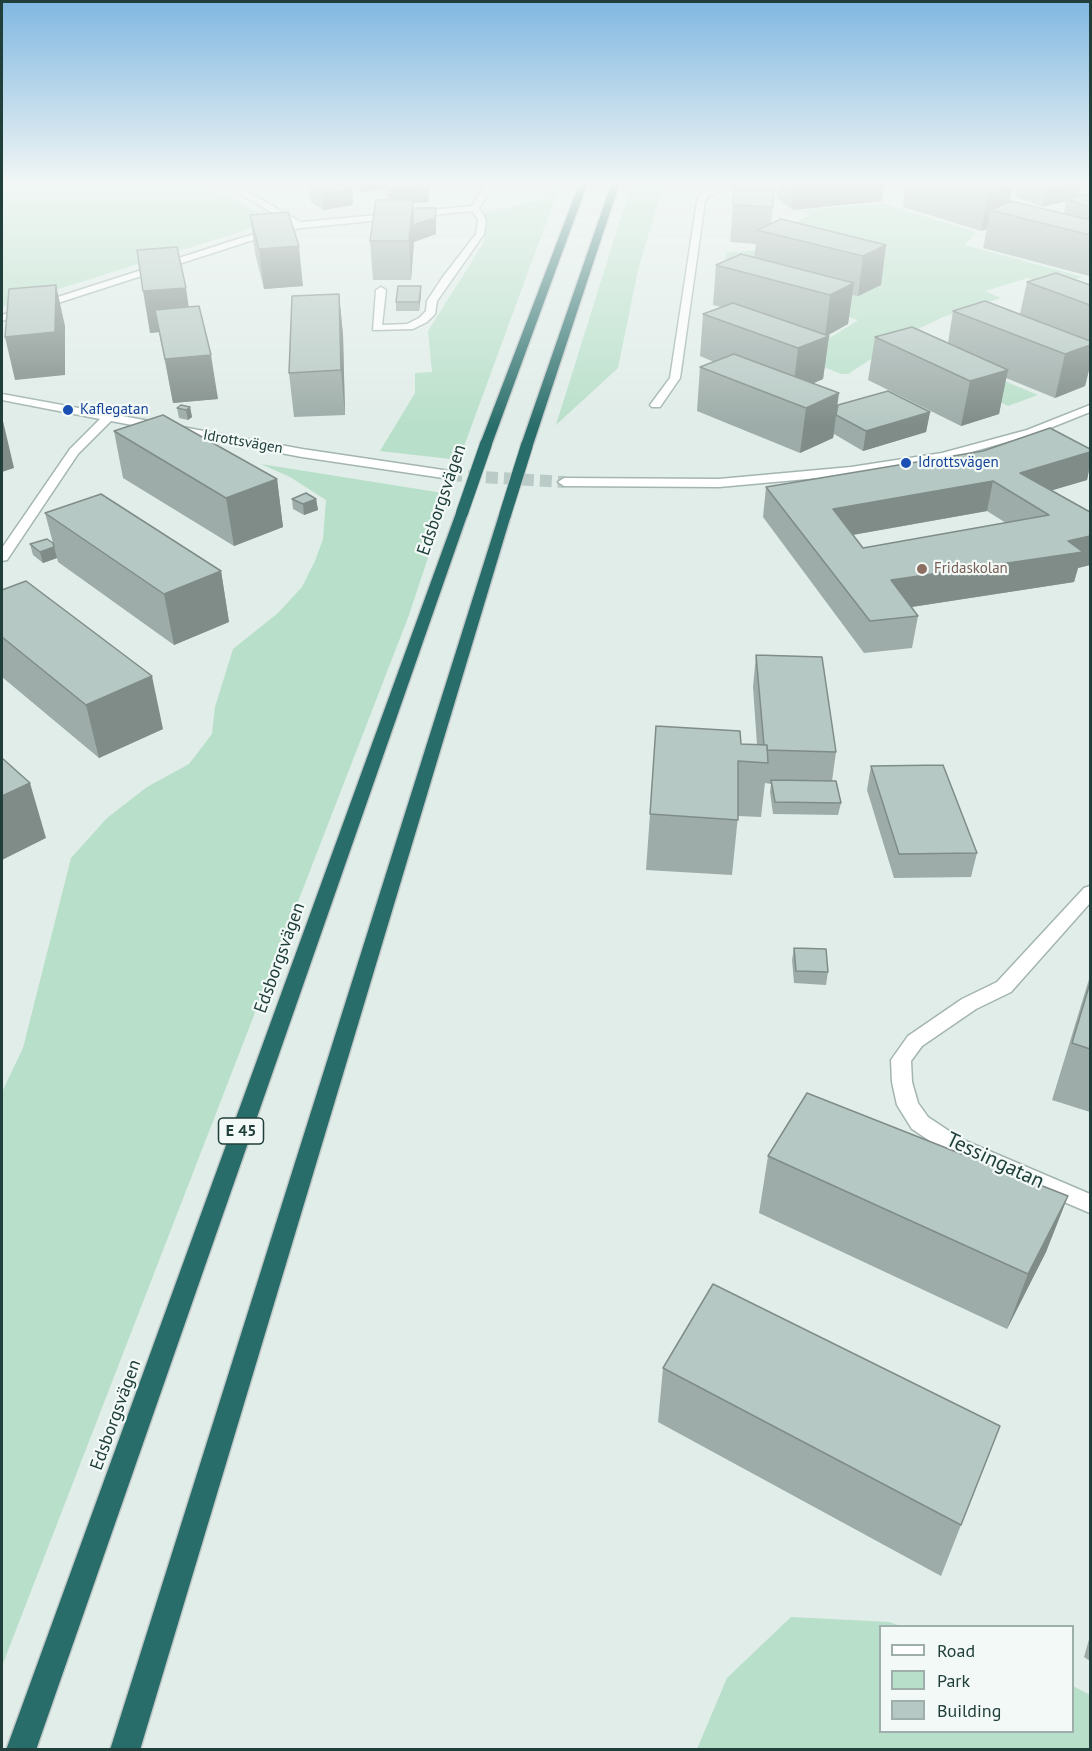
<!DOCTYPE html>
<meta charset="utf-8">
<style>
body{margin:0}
#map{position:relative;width:1092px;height:1751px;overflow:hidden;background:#e1ede9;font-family:"PT Sans",sans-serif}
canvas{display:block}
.frame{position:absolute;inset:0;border:3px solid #203f3b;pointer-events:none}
.legend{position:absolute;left:879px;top:1625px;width:195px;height:108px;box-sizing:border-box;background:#f2f9f6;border:2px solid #9eafab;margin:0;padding:8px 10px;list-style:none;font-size:18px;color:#203f3b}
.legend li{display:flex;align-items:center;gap:12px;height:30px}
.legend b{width:30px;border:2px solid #9eafab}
</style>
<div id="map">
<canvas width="1092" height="1751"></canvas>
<div class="frame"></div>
<ul class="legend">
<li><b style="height:8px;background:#fff"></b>Road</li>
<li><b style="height:16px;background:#b8dfc9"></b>Park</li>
<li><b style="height:16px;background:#b6c8c3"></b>Building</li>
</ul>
</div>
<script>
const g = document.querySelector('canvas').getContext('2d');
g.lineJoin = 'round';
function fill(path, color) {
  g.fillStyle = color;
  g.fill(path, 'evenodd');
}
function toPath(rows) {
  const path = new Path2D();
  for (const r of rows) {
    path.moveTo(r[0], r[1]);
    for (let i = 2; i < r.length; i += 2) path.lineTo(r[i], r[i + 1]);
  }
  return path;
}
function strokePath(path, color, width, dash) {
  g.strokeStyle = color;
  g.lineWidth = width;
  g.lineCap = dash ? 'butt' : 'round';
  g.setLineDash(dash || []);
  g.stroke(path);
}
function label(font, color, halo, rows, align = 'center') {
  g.font = font + ' "PT Sans",sans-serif';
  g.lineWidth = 4.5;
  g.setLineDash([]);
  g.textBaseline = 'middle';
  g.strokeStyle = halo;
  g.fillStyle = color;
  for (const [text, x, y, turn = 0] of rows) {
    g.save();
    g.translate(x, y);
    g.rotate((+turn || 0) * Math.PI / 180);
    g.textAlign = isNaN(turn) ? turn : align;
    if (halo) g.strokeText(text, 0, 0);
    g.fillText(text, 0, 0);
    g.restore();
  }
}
fill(toPath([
 [2,182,202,182,274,221,2,307],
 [549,182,561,182,459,460,380,451,415,393,415,373,432,372,428,331,484,242,485,221,480,213,509,208,527,201,541,202],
 [632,182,677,182,659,199,638,270,618,368,556,425],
 [882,203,976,232,965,245,1083,277,1046,287,1028,278,985,291,1001,298,943,317,916,330,848,374,841,374,814,363,825,341,858,320,740,286,723,275,726,252,796,249,786,227,809,215,798,210],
 [942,355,1038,395,1008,406,991,397],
 [261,464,449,494,409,615,2,1666,2,1092,23,1048,71,858,107,818,147,787,189,764,212,734,215,707,233,649,278,613,302,587,315,561,323,539,326,500,290,477],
 [791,1617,889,1622,901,1626,880,1626,880,1732,1072,1732,1073,1686,1090,1695,1090,1749,697,1749,727,1678]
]), '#b8dfc9');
strokePath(toPath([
 [450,475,564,482]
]), '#bacac6', 12, [12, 6]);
const minor = toPath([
 [220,182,230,182,301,222,472,206,487,182,495,182,479,208,486,220,484,234,437,301,435,314,427,322,413,329,373,330,376,290,381,287,386,290,382,325,407,324,419,318,426,311,427,301,442,278,476,234,478,220,472,211,301,228,250,241,2,321,2,315,244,237,293,225,220,182],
 [751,182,786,182,724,189,708,197,705,201,680,378,660,407,652,407,650,405,670,378,697,201,702,193,719,185,751,182],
 [2,394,302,449,450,471,456,475,450,479,302,457,111,421,78,454,7,560,2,561,2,548,70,449,100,419,2,400,2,394],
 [1090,405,1090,412,1035,434,943,460,851,475,719,487,564,486,558,482,564,478,719,479,851,467,942,453,1027,430,1090,405],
 [1090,886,1090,903,1011,992,976,1009,922,1046,911,1061,912,1082,918,1103,928,1117,961,1139,1090,1194,1090,1213,945,1151,912,1129,897,1105,892,1082,891,1060,908,1036,962,999,997,982,1084,888,1090,886]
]);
const highway = toPath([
 [580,182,588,182,492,444,482,447,480,444,580,182],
 [612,182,620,182,533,445,523,448,521,445,612,182],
 [462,509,468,513,36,1750,6,1750,456,513,462,509],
 [505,511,511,515,140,1750,110,1750,499,515,505,511]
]);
strokePath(minor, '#a3b5b1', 3);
strokePath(highway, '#c1c9c8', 3);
fill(minor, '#fff');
fill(highway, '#296d6a');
const highwayBridge = toPath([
 [462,513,486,444],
 [505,515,527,445]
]);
strokePath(highwayBridge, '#c1c9c8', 14, []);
strokePath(highwayBridge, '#296d6a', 12);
fill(toPath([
 [288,182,301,182,301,185,293,187,288,183],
 [356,182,426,182,429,186,429,202,413,203,413,208,436,224,436,234,414,242,411,280,373,280,370,241,390,200,387,196,386,183,387,189,361,192,356,186],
 [735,182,773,207,771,224,886,245,881,285,858,296,852,295,848,324,827,335,829,336,823,379,814,383,838,405,930,412,926,432,863,451,834,434,833,438,800,453,697,411,700,367,714,362,700,356,703,314,721,307,713,305,716,265,754,258,756,244,730,242],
 [778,182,884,182,882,201,792,210,777,198],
 [906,182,1015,182,1004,184,1010,202,1064,214,1066,201,1043,207,1015,197,1018,182,1078,196,1090,193,1090,275,1089,276,983,248,987,229,981,231,903,207],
 [309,187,352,189,353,205,323,210,311,202],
 [250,215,303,286,264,289,255,253],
 [1027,282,1090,285,1090,366,1085,386,1055,398,1006,378,999,414,961,426,868,380,875,337,948,343,953,311,1020,314],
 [421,286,421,295,419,311,396,311,396,302],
 [339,294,343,335,345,415,294,417,289,373],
 [189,307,218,399,173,403,159,332,150,333],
 [190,407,192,417,188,420,179,418,177,408],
 [114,431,277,479,283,527,234,546,123,478],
 [1090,449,1090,465,1087,480,1052,490,1090,512,1090,565,1078,568,1074,582,912,607,918,616,912,648,864,653,763,517,766,487],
 [987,511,1006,523,863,548,853,535],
 [292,499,316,499,318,510,304,515,293,509],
 [45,513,221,571,229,622,174,645,58,562,57,558,43,563,33,555,30,544,53,543],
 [2,590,163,729,99,758,2,677],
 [756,655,836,752,832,781,841,803,838,815,773,814,770,792,771,784,765,783,761,817,738,816,732,875,646,870,650,814,741,744,757,745,753,687],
 [871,766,977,853,971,877,894,878,867,790],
 [794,948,828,972,826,985,794,983,792,960],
 [1090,976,1090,1112,1052,1100],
 [768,1156,1068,1196,1046,1252,1007,1329,759,1213],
 [663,1368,961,1525,941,1576,658,1422],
 [1090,1636,1090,1661,1084,1657]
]), '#9daca8');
fill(toPath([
 [293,182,301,182,301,185,293,187],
 [377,182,386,182,387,189,361,192,360,184],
 [795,182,884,182,882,201,792,210],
 [994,182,1015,182,993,186],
 [1082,183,1078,198,1067,199,1066,201,1043,207,1046,191],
 [429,186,429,202,413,203,414,225,436,208,436,234,414,242,411,280,409,241,393,205,392,189],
 [1013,186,1007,214,990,210,987,229,981,231,988,194],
 [352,189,353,205,323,210,322,194],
 [1090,209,1090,222,1087,223],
 [886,245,881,285,858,296,863,256],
 [299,246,303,286,264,289,259,249],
 [854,283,848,324,825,337,830,295],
 [56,285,65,326,65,375,15,380,5,337],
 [421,286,421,295,419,311,419,302],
 [186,288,192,329,150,333,143,291],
 [339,294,343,335,345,415,341,370],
 [829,336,823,379,793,392,798,348],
 [1090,345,1090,366,1085,386,1055,398,1065,354],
 [211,355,218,399,173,403,165,359],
 [1008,370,999,414,961,426,970,381],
 [839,393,833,438,800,453,806,408],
 [190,407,192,417,188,420,186,410],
 [930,412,926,432,863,451,866,431],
 [3,421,14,468,2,472,2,422],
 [1090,452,1090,465,1087,480,1023,499,1020,473],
 [277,479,283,527,234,546,226,498],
 [993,481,987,511,829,539,833,509],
 [316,499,318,510,304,515,303,504],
 [1090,536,1090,565,1078,568,1074,582,885,611,891,580],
 [54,547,57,558,43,563,40,552],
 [221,571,229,622,174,645,164,594],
 [152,676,163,729,99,758,86,705],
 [30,783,46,838,2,860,2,796],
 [1068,1196,1046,1252,1007,1329,1028,1274]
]), '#7f8c88');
const building = toPath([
 [336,182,340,182,352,189,322,194,309,187,336,182],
 [359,182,377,182,360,184,359,182],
 [387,182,426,182,429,186,392,189,387,182],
 [735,182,774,182,773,207,733,205,735,182],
 [945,182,997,182,1013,186,988,194,945,182],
 [1019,182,1080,182,1082,183,1046,191,1019,182],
 [1090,193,1090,207,1067,199,1090,193],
 [376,200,413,200,409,241,370,241,376,200],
 [1011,201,1090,220,1090,235,990,210,1011,201],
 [413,208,436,208,435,218,413,225,413,208],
 [288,212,299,246,259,249,250,215,288,212],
 [781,219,886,245,863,256,757,230,781,219],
 [177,247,186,288,143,291,137,250,177,247],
 [741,254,854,283,830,295,716,265,741,254],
 [1056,273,1090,285,1090,305,1027,282,1056,273],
 [56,285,55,332,5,337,9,289,56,285],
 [398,286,421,286,419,302,396,302,398,286],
 [339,294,341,370,289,373,292,296,339,294],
 [985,301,1090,341,1090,345,1065,354,953,311,985,301],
 [733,303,829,336,798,348,703,314,733,303],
 [199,306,211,355,165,359,155,310,199,306],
 [912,327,1008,370,970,381,875,337,912,327],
 [734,354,839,393,806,408,700,367,734,354],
 [888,391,930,412,866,431,836,415,838,405,888,391],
 [181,405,190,407,186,410,177,408,181,405],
 [163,415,277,479,226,498,114,431,163,415],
 [1050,428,1090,449,1090,452,1020,473,1090,512,1090,536,1068,541,1083,552,891,580,918,616,870,621,766,487,983,451,1050,428],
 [993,481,1049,515,863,548,833,509,993,481],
 [306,493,316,499,303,504,292,499,306,493],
 [101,494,221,571,164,594,45,513,101,494],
 [47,539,53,543,54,547,40,552,30,544,47,539],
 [26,581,152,676,86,705,2,637,2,590,26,581],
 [756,655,822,657,836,752,767,750,767,745,764,745,756,655],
 [656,726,740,731,741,744,767,745,768,763,738,761,738,820,650,814,656,726],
 [2,758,30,783,2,796,2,758],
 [943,765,977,853,899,854,871,766,943,765],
 [771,780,836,781,841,803,775,802,771,780],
 [794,948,826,949,828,972,796,971,794,948],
 [1090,983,1090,1049,1072,1043,1090,983],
 [807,1093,1068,1196,1028,1274,768,1156,807,1093],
 [713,1284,1000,1426,961,1525,663,1368,713,1284]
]);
fill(building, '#b6c8c3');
strokePath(building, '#7f8c88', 1.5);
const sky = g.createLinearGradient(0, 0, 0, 427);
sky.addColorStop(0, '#80b7e1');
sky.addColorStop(0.43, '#f2f7f5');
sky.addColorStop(1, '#f2f7f500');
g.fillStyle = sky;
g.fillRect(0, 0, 1092, 427);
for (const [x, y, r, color] of [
 [68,410,6,"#1a4fb4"],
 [906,463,6,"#1a4fb4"],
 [922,569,6,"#8d6e63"]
]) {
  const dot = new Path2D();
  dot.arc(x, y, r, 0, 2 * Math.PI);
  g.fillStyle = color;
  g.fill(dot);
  strokePath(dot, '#f2f9f6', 2);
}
label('15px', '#164399', '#f2f9f6', [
 ["Kaflegatan",80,410],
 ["Idrottsvägen",918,463]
], 'left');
label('15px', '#203f3b', '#f2f9f6', [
 ["Idrottsvägen",243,442,10]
]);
label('15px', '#785e54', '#f2f9f6', [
 ["Fridaskolan",934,569]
], 'left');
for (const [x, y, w] of [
 [241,1131,45]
]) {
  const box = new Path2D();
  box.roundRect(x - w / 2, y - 13, w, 26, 4.5);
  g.fillStyle = '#f2f9f6';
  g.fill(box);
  strokePath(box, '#203f3b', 1.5);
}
label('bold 16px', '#203f3b', null, [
 ["E 45",241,1131]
]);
label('18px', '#203f3b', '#f2f9f6', [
 ["Edsborgsvägen",442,500,-71],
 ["Edsborgsvägen",280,958,-70],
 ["Edsborgsvägen",116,1415,-70]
]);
label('21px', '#203f3b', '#f2f9f6', [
 ["Tessingatan",995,1161,25]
]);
</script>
